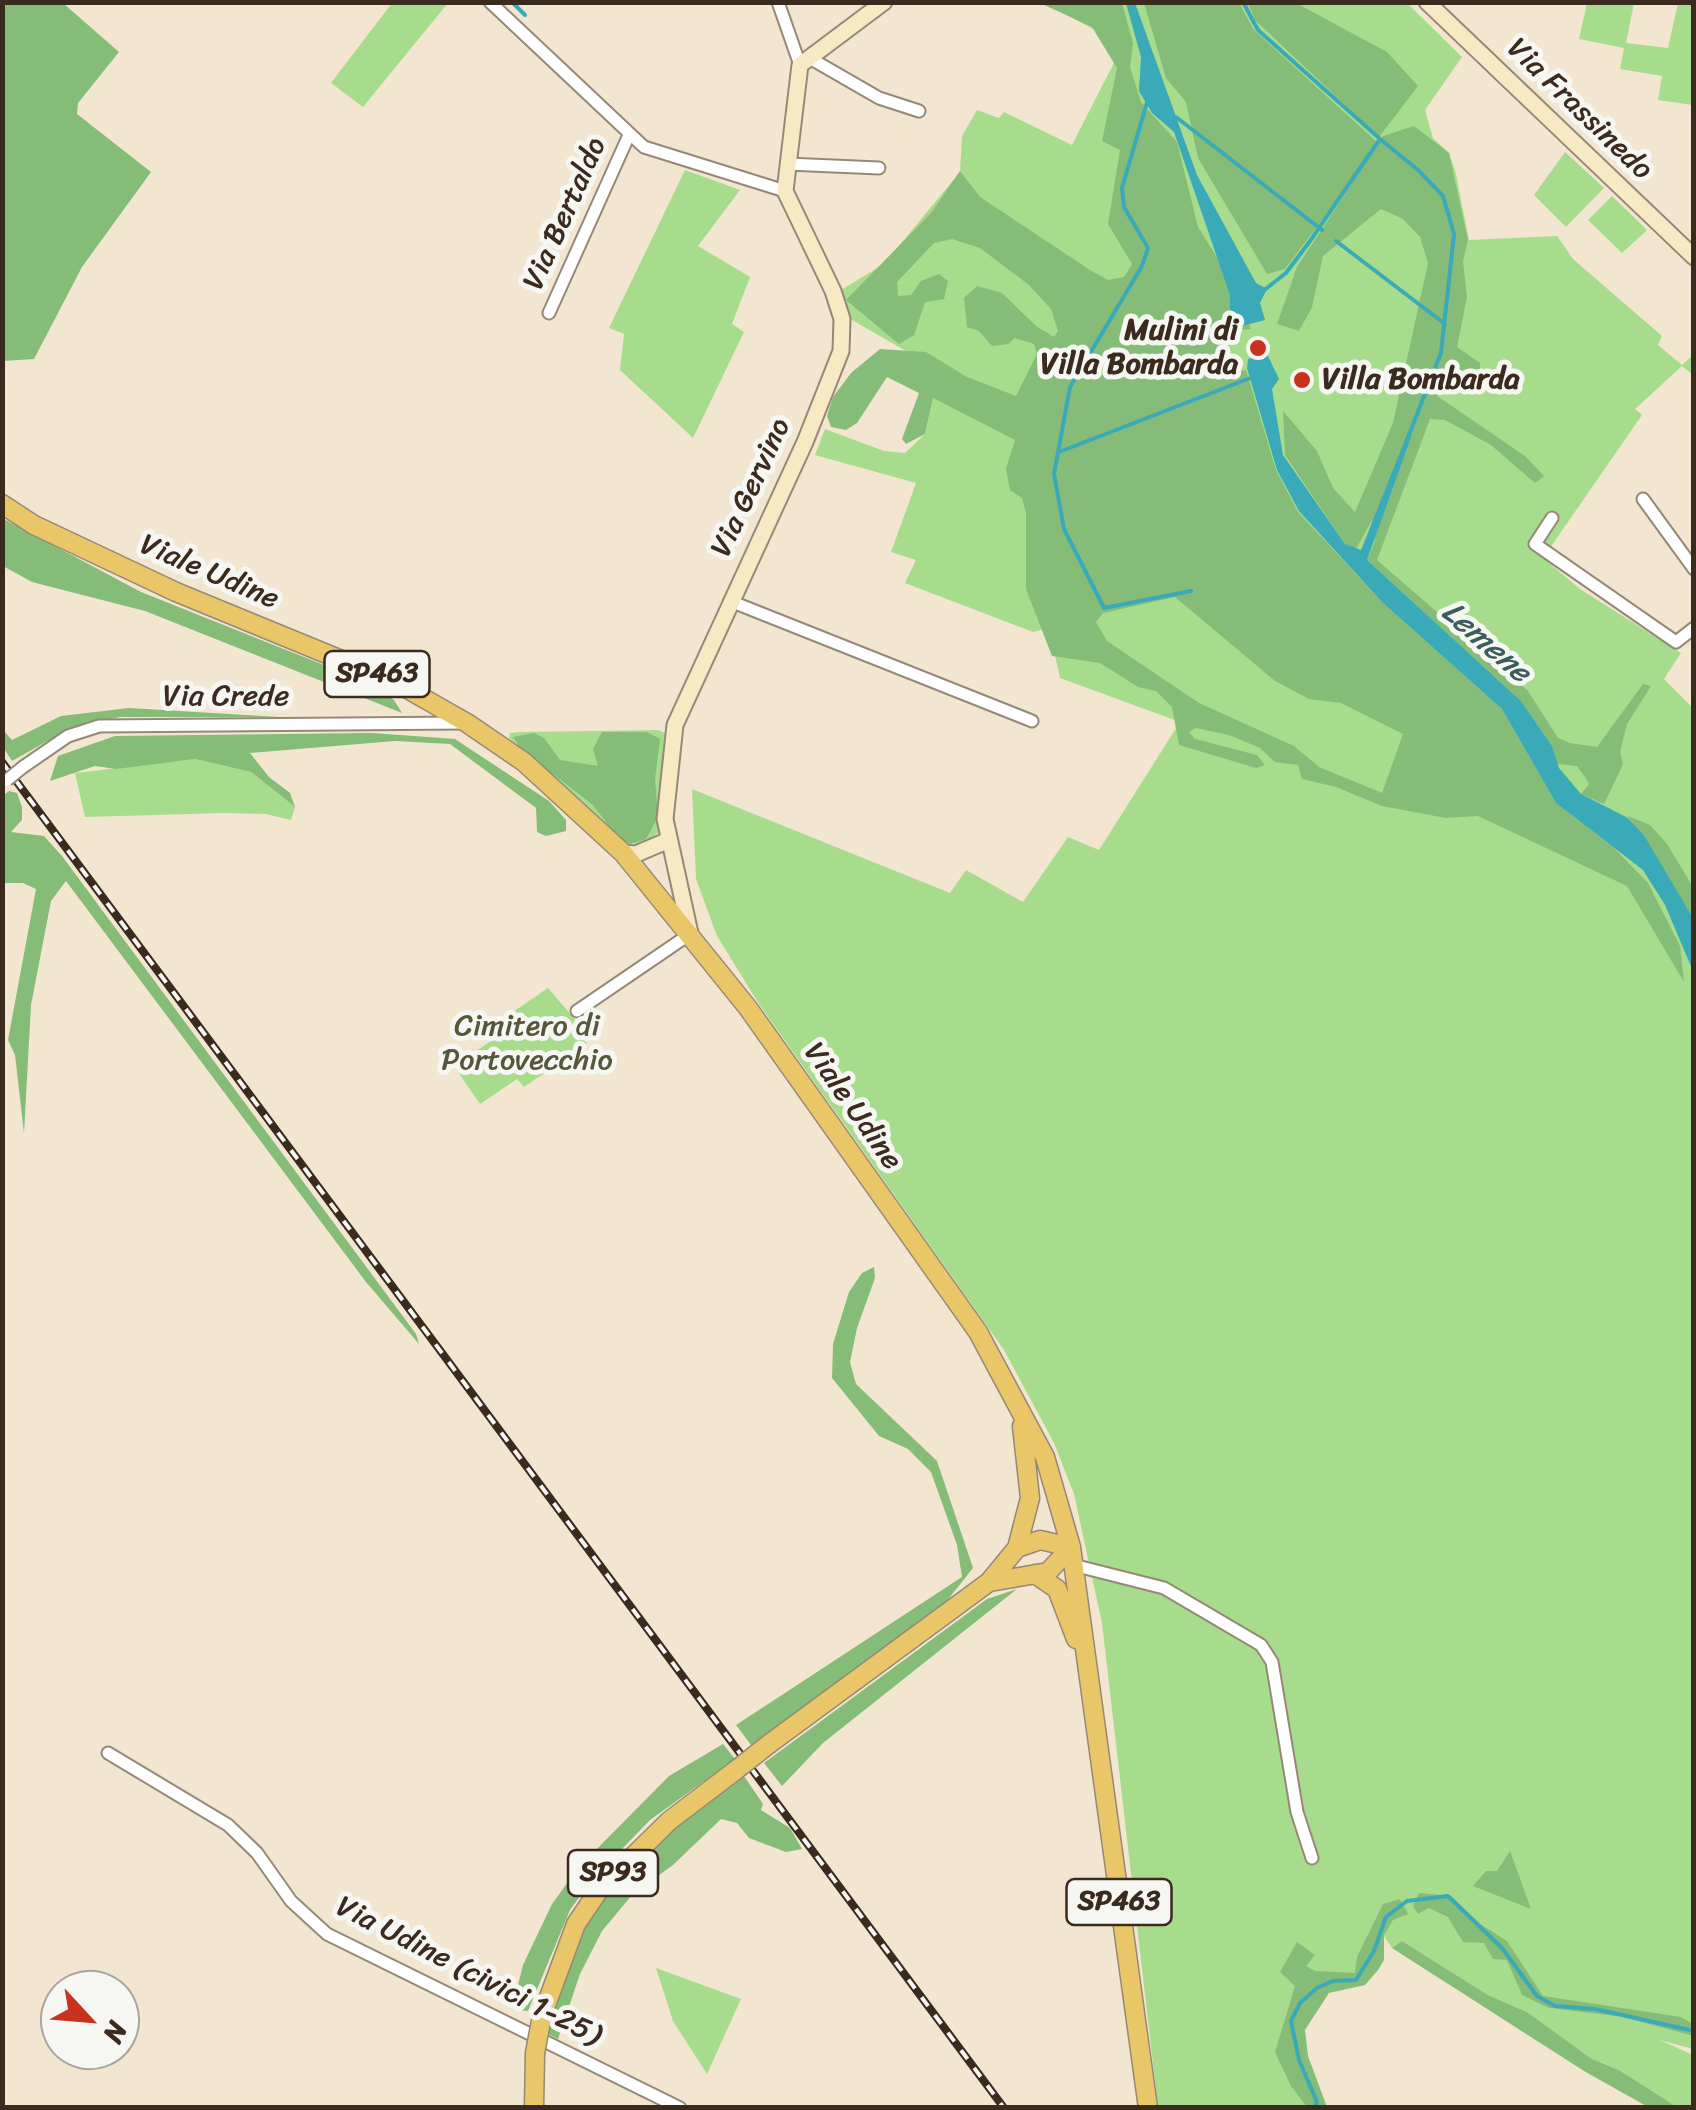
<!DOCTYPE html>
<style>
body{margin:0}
#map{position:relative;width:1696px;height:2110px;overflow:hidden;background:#f2e6d0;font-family:Sriracha,sans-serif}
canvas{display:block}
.frame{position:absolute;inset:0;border:5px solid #3b2a1e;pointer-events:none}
.north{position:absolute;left:40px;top:1970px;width:100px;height:100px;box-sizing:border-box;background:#f6f6f2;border:2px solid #aba49d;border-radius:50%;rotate:116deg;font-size:28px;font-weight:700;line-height:40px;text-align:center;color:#3b2a1e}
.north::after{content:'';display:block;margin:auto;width:35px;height:45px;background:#c8321e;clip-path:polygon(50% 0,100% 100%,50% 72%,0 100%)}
</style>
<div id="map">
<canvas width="1696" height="2110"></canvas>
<div class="frame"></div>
<div class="north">N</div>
</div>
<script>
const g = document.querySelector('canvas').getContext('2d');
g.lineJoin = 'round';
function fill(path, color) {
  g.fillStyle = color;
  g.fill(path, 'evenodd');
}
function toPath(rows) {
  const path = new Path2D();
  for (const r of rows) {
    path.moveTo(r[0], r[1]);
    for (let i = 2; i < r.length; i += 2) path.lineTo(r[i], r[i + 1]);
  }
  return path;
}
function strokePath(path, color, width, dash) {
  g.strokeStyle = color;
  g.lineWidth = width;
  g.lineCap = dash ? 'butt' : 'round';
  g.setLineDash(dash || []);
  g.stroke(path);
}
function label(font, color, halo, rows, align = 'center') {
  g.font = font + ' Sriracha,sans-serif';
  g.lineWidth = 10;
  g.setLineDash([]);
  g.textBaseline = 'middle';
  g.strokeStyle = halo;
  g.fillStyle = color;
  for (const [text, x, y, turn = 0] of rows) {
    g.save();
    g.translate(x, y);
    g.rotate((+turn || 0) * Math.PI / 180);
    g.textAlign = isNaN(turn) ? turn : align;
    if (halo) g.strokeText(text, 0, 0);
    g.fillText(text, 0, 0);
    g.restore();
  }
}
fill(toPath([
 [392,3,448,3,363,107,331,83],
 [1066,3,1407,3,1462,57,1425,110,1433,138,1449,153,1455,170,1469,240,1557,236,1573,259,1662,336,1658,345,1682,365,1693,355,1693,375,1682,366,1635,409,1642,415,1543,558,1580,589,1681,653,1664,679,1693,708,1693,2030,1598,2008,1549,2008,1622,2017,1693,2036,1693,2049,1660,2040,1693,2055,1693,2107,1677,2107,1619,2070,1592,2059,1527,2012,1488,1995,1402,1941,1392,1948,1384,1936,1363,1980,1318,1981,1294,2020,1312,2107,1158,2107,1102,1623,1074,1494,1054,1443,1004,1350,759,1004,717,936,696,879,692,789,950,893,966,870,1023,902,1068,837,1099,850,1180,722,1060,678,1049,628,1033,632,905,583,916,560,891,552,916,483,815,455,825,429,884,451,905,453,925,434,933,398,943,403,953,378,852,320,841,290,884,264,960,172,962,136,977,110,999,118,1004,112,1072,145,1123,45,1063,13],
 [1587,3,1634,3,1626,43,1668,48,1678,3,1693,3,1693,105,1658,100,1662,76,1620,69,1624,48,1579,39],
 [1565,152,1604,188,1566,227,1534,195],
 [685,170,740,190,698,246,750,277,732,324,744,332,693,438,620,370,624,334,609,328],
 [1612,196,1647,230,1622,253,1588,220],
 [658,730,667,734,660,832,640,846,622,839,509,738,510,733,520,732],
 [195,759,251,772,295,807,291,820,266,814,223,813,85,817,75,773],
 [548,988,579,1024,576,1027,587,1044,524,1087,517,1079,480,1104,454,1066,491,1041,485,1031],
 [656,1968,741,1999,707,2074,673,2021]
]), '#a7dc8d');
fill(toPath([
 [3,2,63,3,119,52,78,103,77,114,151,172,82,267,34,359,3,361],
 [1040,3,1122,3,1133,43,1130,67,1141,102,1177,142,1198,227,1235,286,1251,329,1239,330,1223,344,1231,374,1246,370,1276,470,1298,512,1382,602,1502,709,1556,803,1614,848,1648,883,1680,946,1684,982,1627,886,1478,816,1446,818,1382,806,1336,787,1302,779,1298,765,1275,762,1260,748,1229,735,1196,728,1189,732,1195,739,1257,755,1265,765,1256,768,1179,745,1172,707,1156,691,1138,687,1100,663,1052,656,1026,589,1026,513,1022,498,1010,490,1006,469,1015,440,933,398,925,434,906,444,902,439,919,393,887,377,857,423,846,430,831,427,827,416,833,397,851,373,880,349,926,352,967,377,1016,396,1037,354,1034,344,1015,338,1008,344,992,346,979,331,967,327,964,298,977,286,1002,293,1036,326,1054,337,1058,331,1051,309,1029,285,980,248,952,239,934,243,897,282,898,296,911,295,921,281,939,274,948,281,944,299,925,302,914,335,899,344,846,300,931,213,960,171,980,197,1090,270,1108,280,1124,277,1132,264,1108,224,1120,150,1102,141,1117,68,1092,27],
 [1175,597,1275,681,1309,699,1341,703,1403,734,1382,793,1319,767,1294,746,1199,703,1107,641,1096,622,1103,613],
 [1144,3,1239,3,1254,30,1378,143,1383,136,1414,126,1449,153,1468,240,1463,261,1467,297,1457,347,1480,363,1480,373,1473,382,1451,365,1437,396,1525,456,1544,476,1535,483,1491,445,1445,420,1430,419,1377,560,1528,691,1558,738,1570,743,1597,747,1643,684,1651,686,1627,724,1620,752,1623,764,1604,804,1581,794,1589,784,1585,777,1577,766,1557,764,1552,746,1521,701,1367,560,1375,541,1372,520,1356,549,1345,544,1285,455,1283,411,1317,451,1333,488,1355,512,1393,423,1428,263,1420,237,1403,219,1381,209,1323,256,1312,307,1299,331,1277,324,1297,267,1372,153,1285,269,1267,274,1198,158,1186,102,1166,78],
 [1248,3,1296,3,1387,52,1418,86,1379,137,1255,20],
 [2,518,141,592,369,683,394,700,402,713,145,611,32,582,3,566],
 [129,708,279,717,120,717,67,730,12,761,3,747,2,729,12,740,61,716],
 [602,732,647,732,660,739,655,779,658,817,646,839,630,844,618,838,593,805,522,750,513,737,534,733,544,738,560,760,598,766,593,749],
 [372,733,455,739,549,801,566,820,566,831,546,836,537,832,536,808,450,744,395,741,250,753,269,777,290,793,295,807,251,772,195,759,116,769,95,766,50,781,58,756,115,736],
 [9,791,17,793,22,807,22,820,11,832,44,836,62,856,416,1334,419,1344,366,1282,66,881,51,901,31,1005,24,1133,15,1055,8,1040,36,889,23,883,3,883,3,796],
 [1628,816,1650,825,1667,844,1693,887,1693,918],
 [874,1267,875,1278,857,1328,850,1362,856,1384,937,1461,973,1568,946,1602,751,1745,736,1725,962,1577,957,1545,931,1472,908,1449,879,1436,832,1378,833,1344,849,1292,862,1273],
 [1017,1589,823,1743,782,1786,764,1763,987,1599],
 [723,1744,735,1759,650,1820,592,1880,570,1910,528,2011,518,2010,515,1997,523,1965,552,1904,578,1868,669,1776],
 [744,1776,763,1804,761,1810,790,1828,802,1849,786,1852,749,1838,737,1823,721,1819,673,1865,632,1895,602,1931,580,1974,558,2039,548,2034,568,1962,593,1913,622,1874,671,1828],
 [1510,1851,1531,1909,1473,1886,1486,1871,1497,1871],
 [1419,1893,1451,1896,1480,1924,1507,1941,1543,1996,1681,2017,1693,2024,1693,2036,1622,2017,1549,2008,1522,1995,1507,1960,1493,1959,1484,1943,1463,1942,1448,1917,1429,1908,1418,1914,1413,1906],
 [1400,1899,1408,1914,1393,1920,1384,1935,1384,1960,1378,1970,1365,1985,1329,1993,1305,2030,1308,2056,1327,2107,1307,2107,1291,2086,1275,2052,1295,1986,1280,1972,1297,1942,1315,1955,1306,1966,1315,1971,1355,1973,1357,1957,1383,1904],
 [1402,1941,1488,1995,1527,2012,1592,2059,1619,2070,1677,2107,1648,2107,1584,2071,1392,1948]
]), '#85bc78');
fill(toPath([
 [1126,3,1135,3,1197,175,1256,283,1267,289,1260,303,1265,320,1230,329,1230,295,1174,132,1152,113,1139,91,1141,57],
 [1267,354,1279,379,1272,389,1283,455,1345,544,1361,550,1406,437,1411,437,1367,560,1521,701,1552,746,1559,768,1581,794,1628,818,1645,837,1693,918,1693,971,1665,905,1643,870,1556,803,1502,709,1382,602,1299,511,1277,470,1247,368,1248,359]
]), '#3aaab8');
strokePath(toPath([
 [512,2,525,15],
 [1243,2,1258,30,1380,139],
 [1148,99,1122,188,1124,207,1148,248,1142,266,1070,387,1054,474,1064,529,1104,608,1191,591],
 [1176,117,1322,230],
 [1336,241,1445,324],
 [1263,291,1286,273,1310,241,1380,139,1418,170,1443,196,1454,234,1441,353,1407,440],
 [1059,452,1253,377],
 [1314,2108,1317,2102,1299,2060,1291,2021,1300,2003,1317,1988,1333,1981,1356,1980,1374,1951,1386,1917,1407,1901,1448,1896,1502,1948,1537,1996,1555,2006,1595,2009,1694,2031]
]), '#3aaab8', 4);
const street = toPath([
 [490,2,644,147,785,191],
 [778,2,800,65],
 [813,60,879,98,919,111],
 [787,164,879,168],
 [549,313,629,135],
 [1643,499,1694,569],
 [1552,518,1535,544,1676,642,1694,628],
 [730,601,1032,721],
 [23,767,68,736,99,726,462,723],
 [577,1011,690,934],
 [1073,1565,1164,1588,1261,1645,1272,1662,1297,1812,1312,1858],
 [108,1753,228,1825,257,1853,291,1901,327,1934,680,2108]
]);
const secondary = toPath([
 [1427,2,1694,257],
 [623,853,636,854,669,840],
 [690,933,665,819,675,725,805,442,841,351,842,319,833,291,785,191,800,65,884,2]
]);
const primary = toPath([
 [2,504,34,525,176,592,395,682,467,723,524,762,623,853,748,1008,978,1332,1045,1457,1071,1547,1148,2108],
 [1017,1548,1040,1540,1071,1547],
 [1035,1574,1057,1589,1076,1639],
 [990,1582,1048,1572,1071,1547],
 [769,1744,989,1582,1017,1548,1030,1498,1022,1426],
 [542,2016,576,1924,599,1890,669,1821,736,1770],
 [534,2108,535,2053]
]);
strokePath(street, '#968877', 15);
strokePath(secondary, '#968877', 19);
strokePath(primary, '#968877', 21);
strokePath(street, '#fff', 11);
strokePath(secondary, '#f6e9c3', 15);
strokePath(primary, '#e9c769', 18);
const rail = toPath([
 [2,762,1004,2108]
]);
strokePath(rail, '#3b2a1e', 8);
strokePath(rail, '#f6f6f2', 4, [11]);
const streetBridge = toPath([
 [7,780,23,767]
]);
const primaryBridge = toPath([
 [736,1770,769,1744],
 [535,2053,542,2016]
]);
strokePath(streetBridge, '#968877', 15, []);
strokePath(primaryBridge, '#968877', 21, []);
strokePath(streetBridge, '#fff', 11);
strokePath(primaryBridge, '#e9c769', 18);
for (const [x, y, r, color] of [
 [1258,348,10,"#c8321e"],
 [1302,380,10,"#c8321e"]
]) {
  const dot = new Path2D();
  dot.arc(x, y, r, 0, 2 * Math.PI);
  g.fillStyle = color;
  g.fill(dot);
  strokePath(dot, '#f6f6f2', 4);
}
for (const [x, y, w] of [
 [377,674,105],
 [613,1873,90],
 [1119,1902,105]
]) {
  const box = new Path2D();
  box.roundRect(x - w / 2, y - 23, w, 46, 8);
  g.fillStyle = '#f6f6f2';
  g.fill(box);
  strokePath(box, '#3b2a1e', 2.5);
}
label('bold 28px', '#3b2a1e', null, [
 ["SP463",377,674],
 ["SP93",613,1873],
 ["SP463",1119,1902]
]);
label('30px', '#3b2a1e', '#f6f6f2', [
 ["Via Frassinedo",1579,110,44],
 ["Via Bertaldo",566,214,-66],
 ["Via Gervino",752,488,-65],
 ["Viale Udine",209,573,23],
 ["Via Crede",226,697],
 ["Viale Udine",852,1107,55],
 ["Via Udine (civici 1-25)",468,1972,27]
]);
label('bold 30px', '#3b2a1e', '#f6f6f2', [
 ["Mulini di",1238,331],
 ["Villa Bombarda",1238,365],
 ["Villa Bombarda",1322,380,"left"]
], 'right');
label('30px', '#56563a', '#f6f6f2', [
 ["Cimitero di",527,1027],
 ["Portovecchio",527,1061]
]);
label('italic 32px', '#3b5d5c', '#f6f6f2', [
 ["Lemene",1485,643,41]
]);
</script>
